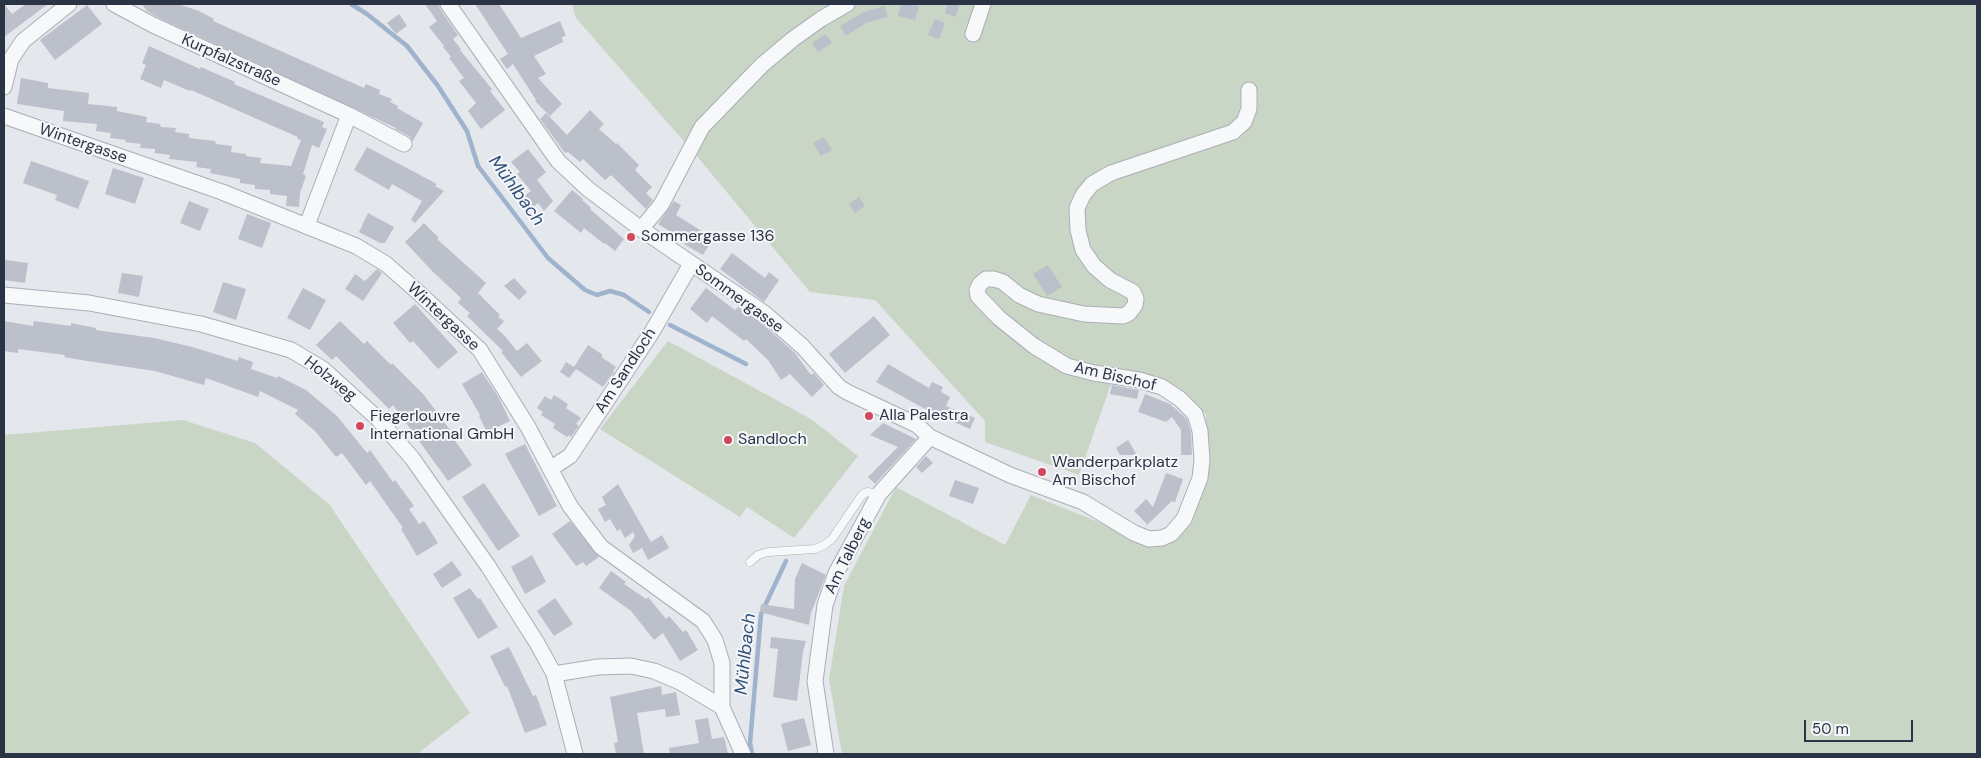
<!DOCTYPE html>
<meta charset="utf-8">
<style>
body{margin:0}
#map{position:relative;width:1981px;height:758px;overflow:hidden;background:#e4e7ec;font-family:"DM Sans",sans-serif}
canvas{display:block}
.frame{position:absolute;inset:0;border:5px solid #2b3445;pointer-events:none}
.scale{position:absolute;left:1804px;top:720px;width:109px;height:22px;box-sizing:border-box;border:2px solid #2b3445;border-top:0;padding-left:6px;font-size:15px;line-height:18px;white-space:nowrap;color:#2b3445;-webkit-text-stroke:4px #f4f6f9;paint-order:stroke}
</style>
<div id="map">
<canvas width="1981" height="758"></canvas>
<div class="frame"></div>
<div class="scale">50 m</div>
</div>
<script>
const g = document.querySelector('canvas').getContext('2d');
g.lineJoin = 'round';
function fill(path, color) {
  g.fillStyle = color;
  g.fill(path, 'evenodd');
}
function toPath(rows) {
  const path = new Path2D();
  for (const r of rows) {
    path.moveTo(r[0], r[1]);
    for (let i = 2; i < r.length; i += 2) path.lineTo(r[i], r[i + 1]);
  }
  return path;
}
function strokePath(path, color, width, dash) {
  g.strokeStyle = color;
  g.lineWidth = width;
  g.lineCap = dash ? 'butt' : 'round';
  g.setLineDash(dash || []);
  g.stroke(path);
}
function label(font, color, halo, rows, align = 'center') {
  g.font = font + ' "DM Sans",sans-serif';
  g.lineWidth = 4;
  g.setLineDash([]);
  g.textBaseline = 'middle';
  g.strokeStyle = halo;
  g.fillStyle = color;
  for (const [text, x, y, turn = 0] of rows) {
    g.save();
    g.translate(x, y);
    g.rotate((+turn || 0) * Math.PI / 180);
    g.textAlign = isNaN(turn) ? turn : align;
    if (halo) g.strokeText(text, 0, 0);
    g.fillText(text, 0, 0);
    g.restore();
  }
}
fill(toPath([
 [572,4,1977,4,1977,754,842,754,829,679,844,586,896,487,1005,545,1031,495,1146,541,1175,526,1205,464,1206,414,1151,389,1112,381,1079,475,985,442,985,421,875,300,810,292,695,154,576,18],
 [668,341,811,419,858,456,794,538,747,507,740,517,600,429],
 [183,420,255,443,329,504,470,713,417,754,4,754,4,435]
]), '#c9d6c5');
strokePath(toPath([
 [351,4,367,14,407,46,438,86,467,131,478,166,548,258,585,290,597,295,610,291,624,295,649,312],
 [670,325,746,364],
 [752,754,750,743,761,614,786,561]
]), '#9fb4cc', 4.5);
fill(toPath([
 [4,4,12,14,26,4,48,4,4,37],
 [142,4,178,4,199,11,214,19,213,21,364,88,366,84,380,90,379,94,392,99,390,102,398,106,397,108,423,123,413,141,409,136,395,129,396,128,157,17,147,11],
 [425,4,439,4,440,9,458,35,453,39,461,49,460,50,492,89,490,91,505,110,481,129,468,111,476,103,459,81,464,78,449,58,451,57,443,47,444,46,429,27,437,21],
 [475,4,499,4,521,38,560,21,566,36,562,37,563,42,534,56,546,74,538,78,562,104,550,116,535,101,536,100,513,64,507,69,500,59,508,54],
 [901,4,919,6,915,20,898,16],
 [948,4,960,4,955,17,945,13],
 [87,5,102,24,55,60,40,40],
 [885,6,888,17,868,22,846,36,840,26,864,12],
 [399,14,407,26,396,34,387,23],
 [935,19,945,23,939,39,928,35],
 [826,34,832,43,818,52,812,43],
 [149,46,200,69,201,67,235,82,234,84,324,122,322,127,327,129,319,148,312,145,303,174,306,176,300,193,299,207,286,206,287,196,270,194,270,190,255,189,255,185,240,183,240,179,210,173,211,169,196,167,197,162,169,159,170,155,155,153,155,149,140,148,141,144,125,142,126,140,110,138,111,133,96,131,97,124,63,121,64,111,17,104,21,78,48,83,48,88,89,93,88,104,117,107,117,111,147,117,146,122,160,124,161,127,176,128,175,132,189,134,189,138,215,141,216,144,232,146,231,152,246,154,246,156,261,158,260,163,291,166,301,140,297,139,298,137,191,90,190,91,164,80,161,88,140,79,146,65,142,63],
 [590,110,604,124,599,129,616,144,617,143,639,165,635,170,652,187,646,193,653,200,646,209,611,175,605,180,583,159,580,162,568,152,565,153,540,119,546,113,567,135],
 [824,137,832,150,821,156,813,143],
 [367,147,437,184,435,186,444,191,415,223,411,220,422,201,392,184,389,190,354,170],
 [528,149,546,172,537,180,553,201,544,211,538,203,533,207,524,196,531,191,517,174,520,172,511,162],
 [31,161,89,181,78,209,55,200,57,195,23,183],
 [113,168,144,178,135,204,105,194],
 [572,190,583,199,582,200,591,208,590,209,624,239,615,251,605,243,604,244,584,228,581,233,554,211],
 [859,197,865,206,855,213,849,204],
 [189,201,209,209,200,231,180,223],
 [674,201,681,205,676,215,713,238,703,255,684,244,686,241,658,224],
 [368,213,394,227,385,243,380,243,359,232],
 [247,214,271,223,262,248,238,239],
 [424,223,439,238,437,239,486,283,478,293,500,315,498,317,504,321,497,329,504,335,517,351,527,343,542,361,521,377,501,352,503,351,467,316,470,313,458,303,461,298,432,271,405,242],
 [732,253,765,278,769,272,779,280,764,302,720,269],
 [5,260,28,263,25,283,4,280],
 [1048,265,1062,287,1047,296,1033,274],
 [377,269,382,273,363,301,345,289,355,274,365,281],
 [122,273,143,276,139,297,118,293],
 [514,278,527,292,519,300,504,286],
 [223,282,246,289,236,320,213,312],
 [303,288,326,300,310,330,287,318],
 [706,288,735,310,738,307,758,320,795,353,811,375,814,373,824,385,812,397,790,374,781,380,768,360,746,339,744,341,712,316,707,323,690,309],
 [415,304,458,352,438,369,413,341,410,343,393,323],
 [874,316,890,335,845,373,829,354],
 [4,321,33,326,34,321,71,326,71,323,96,328,96,330,154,338,192,347,238,361,239,357,253,362,251,369,277,378,278,376,306,390,337,416,367,453,370,450,393,482,395,480,414,506,409,509,419,524,424,521,438,543,417,556,401,529,403,528,370,481,366,485,342,453,336,457,315,431,295,414,298,410,260,391,258,397,206,378,204,385,155,371,87,361,64,357,65,355,18,349,18,353,4,351],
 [340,321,364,344,367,341,391,365,392,363,424,395,456,438,454,439,472,465,448,481,393,405,389,409,336,356,332,360,316,345],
 [588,345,603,355,601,357,616,367,613,371,614,372,603,387,576,369,569,378,560,372,566,362,574,367],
 [888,364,929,388,932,382,943,387,941,392,950,397,946,406,975,418,970,429,927,410,876,382],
 [482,372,499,398,510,421,487,432,479,416,480,415,462,384],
 [1112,385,1139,390,1137,399,1110,394],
 [1145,394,1170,404,1187,419,1191,433,1192,455,1181,455,1181,430,1172,417,1166,422,1138,412],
 [554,395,568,404,566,408,581,418,576,424,579,426,571,437,569,435,567,437,553,428,555,424,541,415,543,412,537,408,545,396,551,400],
 [883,423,916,439,875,484,868,477,898,447,870,435],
 [1128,440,1137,455,1120,455,1116,448],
 [525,444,557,506,539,516,505,454],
 [926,456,933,463,922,473,916,467],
 [1166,473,1183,479,1175,502,1172,501,1145,527,1147,524,1134,511,1146,499,1153,507],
 [955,480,979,488,973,504,949,496],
 [484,483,520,536,498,551,462,497],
 [618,484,651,542,662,535,669,548,648,560,642,548,633,553,629,545,635,536,633,532,625,538,620,529,617,531,610,519,605,522,598,509,606,505,602,497],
 [570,521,599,557,586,566,583,562,576,566,552,534],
 [532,555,546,582,525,594,511,567],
 [452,561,462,575,442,588,433,574],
 [802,563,826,575,811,613,809,625,760,612,761,604,794,609,795,579],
 [611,571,626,582,624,584,646,599,648,597,666,619,669,616,683,632,686,630,698,650,680,661,663,633,654,640,631,611,599,588],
 [470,588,478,599,480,598,498,627,478,639,453,598],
 [555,598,573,624,554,636,537,611],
 [771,637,806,641,803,652,797,701,773,697,778,649,770,648],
 [509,647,533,696,536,695,547,725,525,733,507,686,505,687,490,656],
 [661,686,662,695,676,692,680,715,666,717,665,709,637,713,644,754,616,754,614,743,618,742,610,697],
 [708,718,712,739,724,737,728,754,670,754,669,748,699,743,695,720],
 [804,718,811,745,788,751,781,724]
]), '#bbc0ca');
const service = toPath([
 [750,562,758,555,768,552,815,549,824,545,832,539,862,495,867,492,879,494]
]);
const minor = toPath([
 [114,4,153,25,349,115,404,144],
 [448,4,558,161,588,189,641,229,764,313,802,346,839,387,847,392,917,425,930,437,1010,475,1083,502,1134,533,1149,539,1162,538,1171,534,1184,519,1200,478,1202,460,1200,431,1195,414,1180,399,1162,387,1139,380,1094,373,1067,366,1034,346,999,318,978,296,977,290,980,284,986,279,994,279,1003,282,1019,295,1038,304,1084,314,1123,316,1129,313,1135,305,1136,299,1133,292,1110,280,1094,266,1083,250,1078,230,1077,208,1083,195,1092,184,1111,173,1233,132,1244,122,1249,109,1249,90],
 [973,34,983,4],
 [4,87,11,59,23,41,69,4],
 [4,116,222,192,356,246,386,264,420,294,480,350,528,427,570,506,601,547,703,621,715,640,722,663,722,707,743,754],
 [307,225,349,115],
 [641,229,661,205,702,127,762,65,793,39,821,19,847,4],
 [4,295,89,303,201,324,291,350,323,369,378,419,412,458,488,566,537,643,554,674,575,754],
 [550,469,570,456,652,332,691,264],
 [554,674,598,667,631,666,654,671,680,682,722,707],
 [826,754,815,681,825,605,836,573,879,494,930,437]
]);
strokePath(service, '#a9aeb7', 9);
strokePath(minor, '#a9aeb7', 17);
strokePath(service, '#f7f8fa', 8);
strokePath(minor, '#f7f8fa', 15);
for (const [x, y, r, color] of [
 [631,237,5,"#d1495b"],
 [869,416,5,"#d1495b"],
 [360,426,5,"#d1495b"],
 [728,440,5,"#d1495b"],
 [1042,472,5,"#d1495b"]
]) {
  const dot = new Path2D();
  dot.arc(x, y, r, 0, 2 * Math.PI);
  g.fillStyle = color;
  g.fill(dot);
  strokePath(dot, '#f4f6f9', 2);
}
label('16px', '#2b3445', '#f4f6f9', [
 ["Kurpfalzstraße",231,61,24],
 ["Wintergasse",83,144,19],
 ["Sommergasse",739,299,36],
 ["Wintergasse",443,317,43],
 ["Am Sandloch",626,371,-57],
 ["Am Bischof",1115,377,13],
 ["Holzweg",330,379,38],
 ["Am Talberg",848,556,-64]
]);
label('16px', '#2b3445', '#f4f6f9', [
 ["Sommergasse 136",641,237],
 ["Alla Palestra",879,416],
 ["Fiegerlouvre",370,417],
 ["International GmbH",370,435],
 ["Sandloch",738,440],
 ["Wanderparkplatz",1052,463],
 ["Am Bischof",1052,481]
], 'left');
label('italic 18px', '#34527a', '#f4f6f9', [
 ["Mühlbach",516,191,54],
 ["Mühlbach",746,654,-84]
]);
</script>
